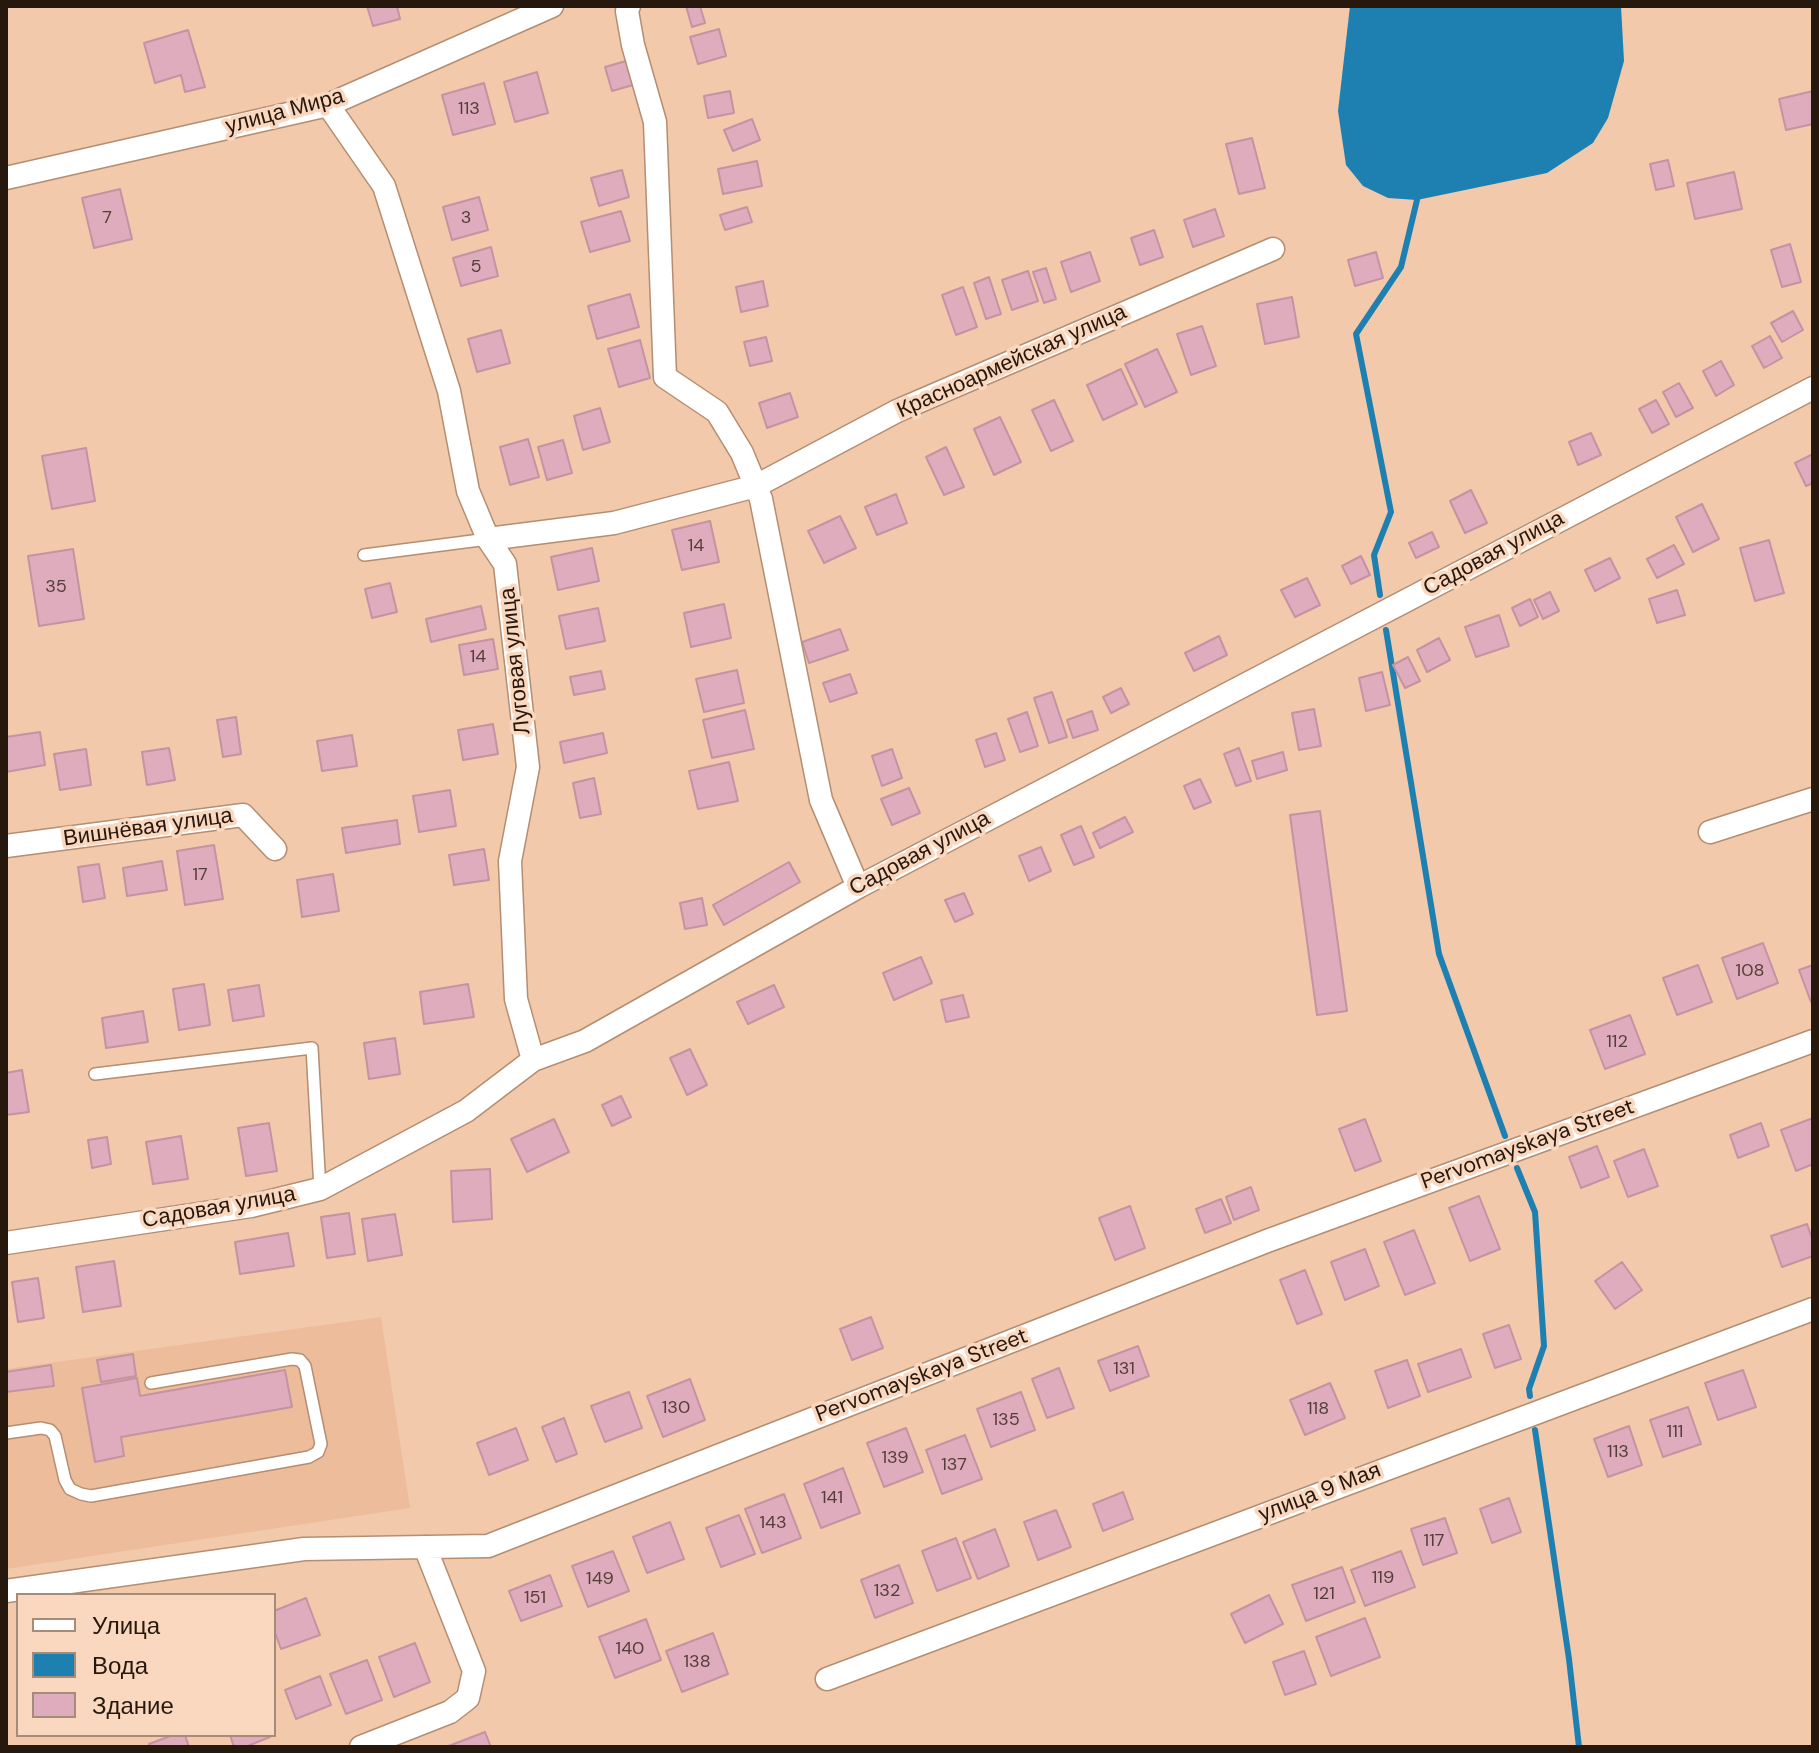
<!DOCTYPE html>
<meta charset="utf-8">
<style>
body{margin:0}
#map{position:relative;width:1819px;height:1753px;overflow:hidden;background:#f3c9ab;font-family:"DM Sans",sans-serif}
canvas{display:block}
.frame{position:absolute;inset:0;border:8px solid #27180d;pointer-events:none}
.legend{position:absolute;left:16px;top:1593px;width:260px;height:144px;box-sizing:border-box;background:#fad8c0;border:2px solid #a68b78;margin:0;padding:10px 14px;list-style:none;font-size:24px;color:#27180d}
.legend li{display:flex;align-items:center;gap:16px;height:40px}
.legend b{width:40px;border:2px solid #a68b78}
</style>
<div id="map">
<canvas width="1819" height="1753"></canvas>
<div class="frame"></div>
<ul class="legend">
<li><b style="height:10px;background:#fff"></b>Улица</li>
<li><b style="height:22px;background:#1e80b1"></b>Вода</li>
<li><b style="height:22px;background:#deacbc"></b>Здание</li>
</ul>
</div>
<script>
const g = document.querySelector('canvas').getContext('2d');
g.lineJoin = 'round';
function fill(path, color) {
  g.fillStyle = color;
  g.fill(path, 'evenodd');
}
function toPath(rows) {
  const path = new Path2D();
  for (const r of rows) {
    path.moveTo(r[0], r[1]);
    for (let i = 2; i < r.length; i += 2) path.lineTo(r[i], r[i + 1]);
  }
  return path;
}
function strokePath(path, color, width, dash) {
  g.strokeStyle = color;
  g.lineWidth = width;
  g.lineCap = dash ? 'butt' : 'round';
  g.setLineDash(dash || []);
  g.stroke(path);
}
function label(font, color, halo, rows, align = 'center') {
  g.font = font + ' "DM Sans",sans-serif';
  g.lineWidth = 7;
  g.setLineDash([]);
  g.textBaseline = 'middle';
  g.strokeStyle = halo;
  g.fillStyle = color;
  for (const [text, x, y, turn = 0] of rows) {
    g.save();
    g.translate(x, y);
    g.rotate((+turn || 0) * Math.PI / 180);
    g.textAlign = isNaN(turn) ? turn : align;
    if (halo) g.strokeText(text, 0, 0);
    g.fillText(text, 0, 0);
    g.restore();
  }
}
fill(toPath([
 [381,1317,410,1508,6,1569,6,1369]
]), '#edbd9b');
fill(toPath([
 [1350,6,1621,6,1624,61,1608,118,1593,143,1547,173,1417,200,1388,198,1363,186,1346,165,1338,111]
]), '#1e80b1');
strokePath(toPath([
 [1380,595,1374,555,1391,512,1356,334,1401,267,1417,200],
 [1386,630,1439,954,1505,1136],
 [1517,1168,1535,1212,1544,1346,1529,1389,1530,1396],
 [1535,1430,1569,1659,1579,1747]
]), '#1e80b1', 6);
const building = toPath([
 [367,6,397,6,400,19,373,26,367,6],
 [686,6,700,6,705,23,692,27,686,6],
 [719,29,726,56,698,64,690,37,719,29],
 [188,30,205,87,185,92,181,75,155,83,144,43,188,30],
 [626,61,633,85,612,91,605,67,626,61],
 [537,72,548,113,515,122,504,82,537,72],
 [484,83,495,124,453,135,442,95,484,83],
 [730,91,734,113,708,118,704,96,730,91],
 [1813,91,1813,124,1786,130,1779,99,1813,91],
 [752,119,760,140,733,151,724,130,752,119],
 [1252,138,1265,188,1239,194,1226,144,1252,138],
 [1668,160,1674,186,1656,190,1650,164,1668,160],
 [757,161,762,186,723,194,718,169,757,161],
 [622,170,629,197,599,206,591,178,622,170],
 [1734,172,1742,209,1695,219,1687,183,1734,172],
 [120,189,132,239,94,248,82,198,120,189],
 [479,197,488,230,452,240,443,207,479,197],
 [747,207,752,222,725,230,720,215,747,207],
 [1215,209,1224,236,1193,247,1184,220,1215,209],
 [621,211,630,241,590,252,581,222,621,211],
 [1154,230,1163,257,1140,265,1131,238,1154,230],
 [1790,244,1801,282,1782,287,1771,250,1790,244],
 [491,247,498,276,461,286,453,258,491,247],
 [1090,252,1100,281,1071,292,1061,262,1090,252],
 [1376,252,1383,278,1355,286,1348,260,1376,252],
 [1046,268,1056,299,1044,303,1033,272,1046,268],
 [1028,271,1038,301,1012,310,1002,280,1028,271],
 [989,277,1001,314,986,319,974,283,989,277],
 [763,281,768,306,741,312,736,287,763,281],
 [963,287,977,327,956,335,942,295,963,287],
 [630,294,639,327,597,339,588,306,630,294],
 [1292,297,1299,337,1265,344,1257,304,1292,297],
 [1793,311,1803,330,1782,342,1771,323,1793,311],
 [1202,326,1216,366,1191,375,1177,334,1202,326],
 [501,330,510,363,477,372,468,339,501,330],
 [1770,336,1782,358,1764,368,1752,346,1770,336],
 [766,337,772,361,750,366,744,342,766,337],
 [640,340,650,378,619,387,608,349,640,340],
 [1157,349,1177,392,1145,407,1125,364,1157,349],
 [1721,361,1734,385,1716,396,1703,371,1721,361],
 [1121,369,1137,404,1103,420,1087,385,1121,369],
 [1679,383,1693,408,1676,417,1663,392,1679,383],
 [790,393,798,417,767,428,759,403,790,393],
 [1054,400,1073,441,1051,451,1032,410,1054,400],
 [1656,400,1669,424,1652,433,1639,409,1656,400],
 [600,408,610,442,583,450,574,416,600,408],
 [1000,417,1021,462,994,475,974,429,1000,417],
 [1591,433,1601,455,1578,465,1569,442,1591,433],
 [528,439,539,477,510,485,500,447,528,439],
 [563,440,572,473,547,480,538,447,563,440],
 [946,447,964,487,944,495,926,457,946,447],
 [86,448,95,501,52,509,42,456,86,448],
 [1813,454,1813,483,1806,486,1795,463,1813,454],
 [1471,490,1487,523,1465,533,1450,501,1471,490],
 [896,494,907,523,877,535,865,507,896,494],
 [1702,504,1719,539,1693,552,1676,517,1702,504],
 [840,516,856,548,824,563,808,531,840,516],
 [710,521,719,562,682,570,672,530,710,521],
 [1432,532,1439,547,1416,558,1409,543,1432,532],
 [1769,540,1784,593,1755,601,1740,548,1769,540],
 [1674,545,1684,564,1657,578,1647,559,1674,545],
 [592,548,599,581,558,590,551,557,592,548],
 [73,549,84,619,39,626,28,556,73,549],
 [1361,556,1370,575,1351,584,1342,566,1361,556],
 [1610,558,1620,578,1595,591,1585,570,1610,558],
 [1307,578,1320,605,1295,617,1281,590,1307,578],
 [390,583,397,612,372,618,365,589,390,583],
 [1677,590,1685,615,1657,623,1649,599,1677,590],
 [1550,592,1559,611,1543,619,1534,600,1550,592],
 [1530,599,1538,617,1520,626,1512,608,1530,599],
 [724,604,731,638,691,647,684,613,724,604],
 [481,606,486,629,431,642,426,619,481,606],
 [598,608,605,641,566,649,559,616,598,608],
 [1499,615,1509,646,1476,657,1465,627,1499,615],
 [840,629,848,650,809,663,802,642,840,629],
 [1219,636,1227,655,1194,671,1185,653,1219,636],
 [1439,638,1450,660,1427,672,1417,650,1439,638],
 [493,639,498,669,464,675,459,645,493,639],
 [1408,657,1420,681,1405,688,1393,665,1408,657],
 [737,670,744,703,704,712,696,679,737,670],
 [601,671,605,689,574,695,570,677,601,671],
 [1382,672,1390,705,1366,711,1359,678,1382,672],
 [850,674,857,693,830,702,823,683,850,674],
 [1121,688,1129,704,1111,713,1103,697,1121,688],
 [1052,692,1067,737,1049,743,1034,698,1052,692],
 [1314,709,1321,746,1299,750,1292,713,1314,709],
 [745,710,754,749,712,758,703,720,745,710],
 [1092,711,1098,730,1073,738,1067,720,1092,711],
 [1027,712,1038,746,1020,752,1008,719,1027,712],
 [236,717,241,754,223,757,217,720,236,717],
 [493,724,498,754,463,760,458,730,493,724],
 [40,732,45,765,6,772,6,737,40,732],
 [603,733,607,753,564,763,560,742,603,733],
 [996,733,1005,760,985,767,976,740,996,733],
 [352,735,357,766,322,771,317,741,352,735],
 [169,748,175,780,147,785,142,752,169,748],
 [1239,748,1251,781,1236,786,1224,754,1239,748],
 [86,749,91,785,60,790,54,754,86,749],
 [892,749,902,778,882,786,872,756,892,749],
 [1283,752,1287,770,1257,779,1252,761,1283,752],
 [729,762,738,801,698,809,689,771,729,762],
 [594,778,601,814,580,818,573,783,594,778],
 [1200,779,1211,802,1194,809,1184,786,1200,779],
 [909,788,920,813,892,825,881,799,909,788],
 [450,790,456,826,419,832,413,796,450,790],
 [1320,811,1347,1011,1317,1015,1290,815,1320,811],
 [1125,817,1133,832,1100,848,1093,833,1125,817],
 [397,820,400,844,346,853,342,828,397,820],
 [1081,826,1094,857,1074,865,1061,835,1081,826],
 [214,845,223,899,185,905,177,851,214,845],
 [1041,847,1051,871,1029,881,1019,856,1041,847],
 [484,849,489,880,454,885,449,855,484,849],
 [162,861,167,890,127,896,123,868,162,861],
 [789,862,800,882,724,925,713,905,789,862],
 [99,864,105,898,83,902,78,867,99,864],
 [333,874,339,911,302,917,297,880,333,874],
 [964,893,973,914,955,922,945,900,964,893],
 [702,898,707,925,685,929,680,903,702,898],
 [1763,943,1778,983,1737,999,1722,958,1763,943],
 [921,957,932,983,894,1000,883,973,921,957],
 [1698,965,1712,1002,1677,1015,1663,978,1698,965],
 [1813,965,1813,1002,1811,1002,1799,970,1813,965],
 [204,984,210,1025,179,1030,173,989,204,984],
 [468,984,474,1017,424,1024,420,992,468,984],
 [259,985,264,1016,233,1021,228,990,259,985],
 [774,985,784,1007,748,1024,737,1002,774,985],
 [963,995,969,1017,946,1022,941,1000,963,995],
 [143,1011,148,1042,106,1048,102,1018,143,1011],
 [1630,1015,1645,1054,1605,1069,1590,1030,1630,1015],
 [395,1038,400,1074,369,1079,364,1043,395,1038],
 [690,1049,707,1085,687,1095,670,1058,690,1049],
 [22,1070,29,1112,6,1115,6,1073,22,1070],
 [621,1096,631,1117,612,1126,602,1105,621,1096],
 [1813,1118,1813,1164,1796,1171,1781,1130,1813,1118],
 [554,1119,569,1152,527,1172,511,1139,554,1119],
 [1365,1119,1381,1161,1355,1171,1339,1129,1365,1119],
 [269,1123,277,1171,246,1176,238,1128,269,1123],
 [1761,1123,1769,1146,1738,1158,1730,1135,1761,1123],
 [181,1136,188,1179,153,1184,146,1142,181,1136],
 [107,1137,111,1164,92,1168,88,1140,107,1137],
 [1597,1146,1609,1177,1581,1188,1569,1157,1597,1146],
 [1644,1149,1658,1186,1628,1197,1614,1161,1644,1149],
 [490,1169,492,1219,453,1222,451,1171,490,1169],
 [1251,1187,1259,1210,1234,1220,1226,1197,1251,1187],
 [1479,1196,1500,1249,1470,1261,1449,1208,1479,1196],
 [1221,1199,1231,1223,1205,1233,1196,1209,1221,1199],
 [1130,1206,1145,1248,1115,1260,1099,1218,1130,1206],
 [349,1213,355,1254,327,1258,321,1217,349,1213],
 [395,1214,402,1255,368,1261,362,1219,395,1214],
 [1807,1224,1813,1241,1813,1256,1782,1267,1771,1236,1807,1224],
 [1414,1230,1435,1283,1405,1295,1384,1242,1414,1230],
 [288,1233,294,1266,240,1274,235,1242,288,1233],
 [1365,1249,1379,1286,1345,1300,1331,1262,1365,1249],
 [114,1261,121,1306,83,1312,76,1267,114,1261],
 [1622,1262,1642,1290,1615,1309,1595,1281,1622,1262],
 [1305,1270,1322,1314,1297,1324,1280,1280,1305,1270],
 [38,1278,44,1318,18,1322,12,1282,38,1278],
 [871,1317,883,1348,852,1360,840,1329,871,1317],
 [1509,1325,1521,1359,1495,1368,1483,1334,1509,1325],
 [1138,1346,1149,1376,1110,1391,1098,1361,1138,1346],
 [1461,1349,1471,1377,1428,1392,1418,1364,1461,1349],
 [133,1354,136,1376,101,1382,97,1360,133,1354],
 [1407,1360,1420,1396,1388,1408,1375,1371,1407,1360],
 [51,1365,54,1386,6,1392,6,1372,51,1365],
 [1059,1368,1074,1408,1047,1418,1032,1379,1059,1368],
 [285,1370,292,1407,121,1437,124,1456,95,1462,82,1388,137,1378,140,1396,285,1370],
 [1743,1370,1756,1407,1718,1420,1705,1383,1743,1370],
 [690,1379,705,1420,663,1437,647,1396,690,1379],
 [1330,1383,1345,1418,1305,1435,1290,1400,1330,1383],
 [629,1392,642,1428,605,1442,591,1406,629,1392],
 [1021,1392,1035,1430,991,1447,977,1409,1021,1392],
 [1688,1407,1701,1444,1663,1457,1650,1420,1688,1407],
 [564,1418,577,1454,556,1462,542,1427,564,1418],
 [1629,1426,1642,1465,1608,1477,1594,1439,1629,1426],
 [516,1428,528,1460,489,1475,477,1443,516,1428],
 [906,1428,923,1472,884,1487,867,1443,906,1428],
 [965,1435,982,1479,942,1494,926,1450,965,1435],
 [843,1468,860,1513,821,1528,804,1484,843,1468],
 [1123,1492,1133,1519,1103,1531,1093,1504,1123,1492],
 [784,1494,801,1538,762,1553,745,1509,784,1494],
 [1509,1498,1521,1532,1492,1543,1480,1509,1509,1498],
 [1056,1510,1071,1547,1038,1560,1024,1522,1056,1510],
 [739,1515,755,1554,721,1567,706,1528,739,1515],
 [1445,1518,1457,1553,1423,1565,1411,1529,1445,1518],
 [670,1522,684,1559,647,1573,633,1537,670,1522],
 [995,1529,1009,1566,978,1579,963,1542,995,1529],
 [956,1538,971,1578,937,1591,922,1551,956,1538],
 [613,1551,629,1591,588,1607,572,1566,613,1551],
 [1401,1551,1415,1587,1365,1606,1351,1570,1401,1551],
 [899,1565,913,1603,875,1618,861,1580,899,1565],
 [1342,1567,1355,1602,1306,1621,1292,1585,1342,1567],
 [550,1575,562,1606,521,1621,509,1591,550,1575],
 [1269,1595,1283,1624,1245,1643,1231,1614,1269,1595],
 [306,1598,320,1635,281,1649,274,1630,274,1611,306,1598],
 [1365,1618,1380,1657,1331,1676,1316,1637,1365,1618],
 [646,1619,661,1660,615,1678,599,1637,646,1619],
 [713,1633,728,1674,682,1692,666,1651,713,1633],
 [415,1643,430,1682,394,1697,379,1657,415,1643],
 [1304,1651,1316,1684,1285,1695,1273,1662,1304,1651],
 [367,1660,382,1700,346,1714,330,1674,367,1660],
 [320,1676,331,1705,296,1719,285,1690,320,1676],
 [485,1732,491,1747,446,1747,485,1732],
 [173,1735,185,1735,189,1747,150,1747,149,1744,173,1735],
 [230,1735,269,1735,270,1737,245,1747,234,1747,230,1735]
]);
fill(building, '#deacbc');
strokePath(building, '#c493a3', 2);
const service = toPath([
 [364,555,488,539],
 [95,1074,312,1048,320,1189],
 [6,1433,41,1428,50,1430,55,1436,65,1480,70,1489,81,1494,91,1496,309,1457,318,1452,321,1444,305,1366,300,1360,292,1359,151,1383]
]);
const minor = toPath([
 [629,6,627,11,633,45,655,122,665,377,717,412,742,453,761,499,821,800,858,887],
 [328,105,384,186,449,391,468,491,488,539,505,564,528,767,510,861,516,999,533,1060],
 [6,178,328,105,552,6],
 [488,539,614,523,756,486,897,411,1273,249],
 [1710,832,1813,799],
 [6,846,243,815,275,849],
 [6,1243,251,1206,320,1189,466,1111,533,1060,585,1041,858,887,1813,388],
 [6,1591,304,1549,488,1546,1267,1241,1813,1041],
 [827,1679,1813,1309],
 [361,1747,450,1712,468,1698,474,1671,425,1547]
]);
strokePath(service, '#b58d71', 14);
strokePath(minor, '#b58d71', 25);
strokePath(service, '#fff', 11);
strokePath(minor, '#fff', 22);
label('18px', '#553d39', null, [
 ["113",469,109],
 ["7",107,218],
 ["3",466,218],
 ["5",476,267],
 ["14",696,546],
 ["35",56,587],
 ["14",478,657],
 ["17",200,875],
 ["108",1750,971],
 ["112",1617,1042],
 ["131",1124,1369],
 ["130",676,1408],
 ["118",1318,1409],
 ["135",1006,1420],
 ["111",1675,1432],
 ["113",1618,1452],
 ["139",895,1458],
 ["137",954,1465],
 ["141",832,1498],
 ["143",773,1523],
 ["117",1434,1541],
 ["119",1383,1578],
 ["149",600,1579],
 ["132",887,1591],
 ["121",1324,1594],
 ["151",535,1598],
 ["140",630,1649],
 ["138",697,1662]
]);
label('22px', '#27180d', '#fad8c0', [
 ["улица Мира",285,112,-15],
 ["Красноармейская улица",1012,362,-24],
 ["Садовая улица",1494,554,-28],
 ["Луговая улица",516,661,-96],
 ["Вишнёвая улица",148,828,-8],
 ["Садовая улица",920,854,-28],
 ["Pervomayskaya Street",1528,1145,-20],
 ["Садовая улица",219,1208,-10],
 ["Pervomayskaya Street",922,1376,-21],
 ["улица 9 Мая",1320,1493,-21]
]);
</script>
